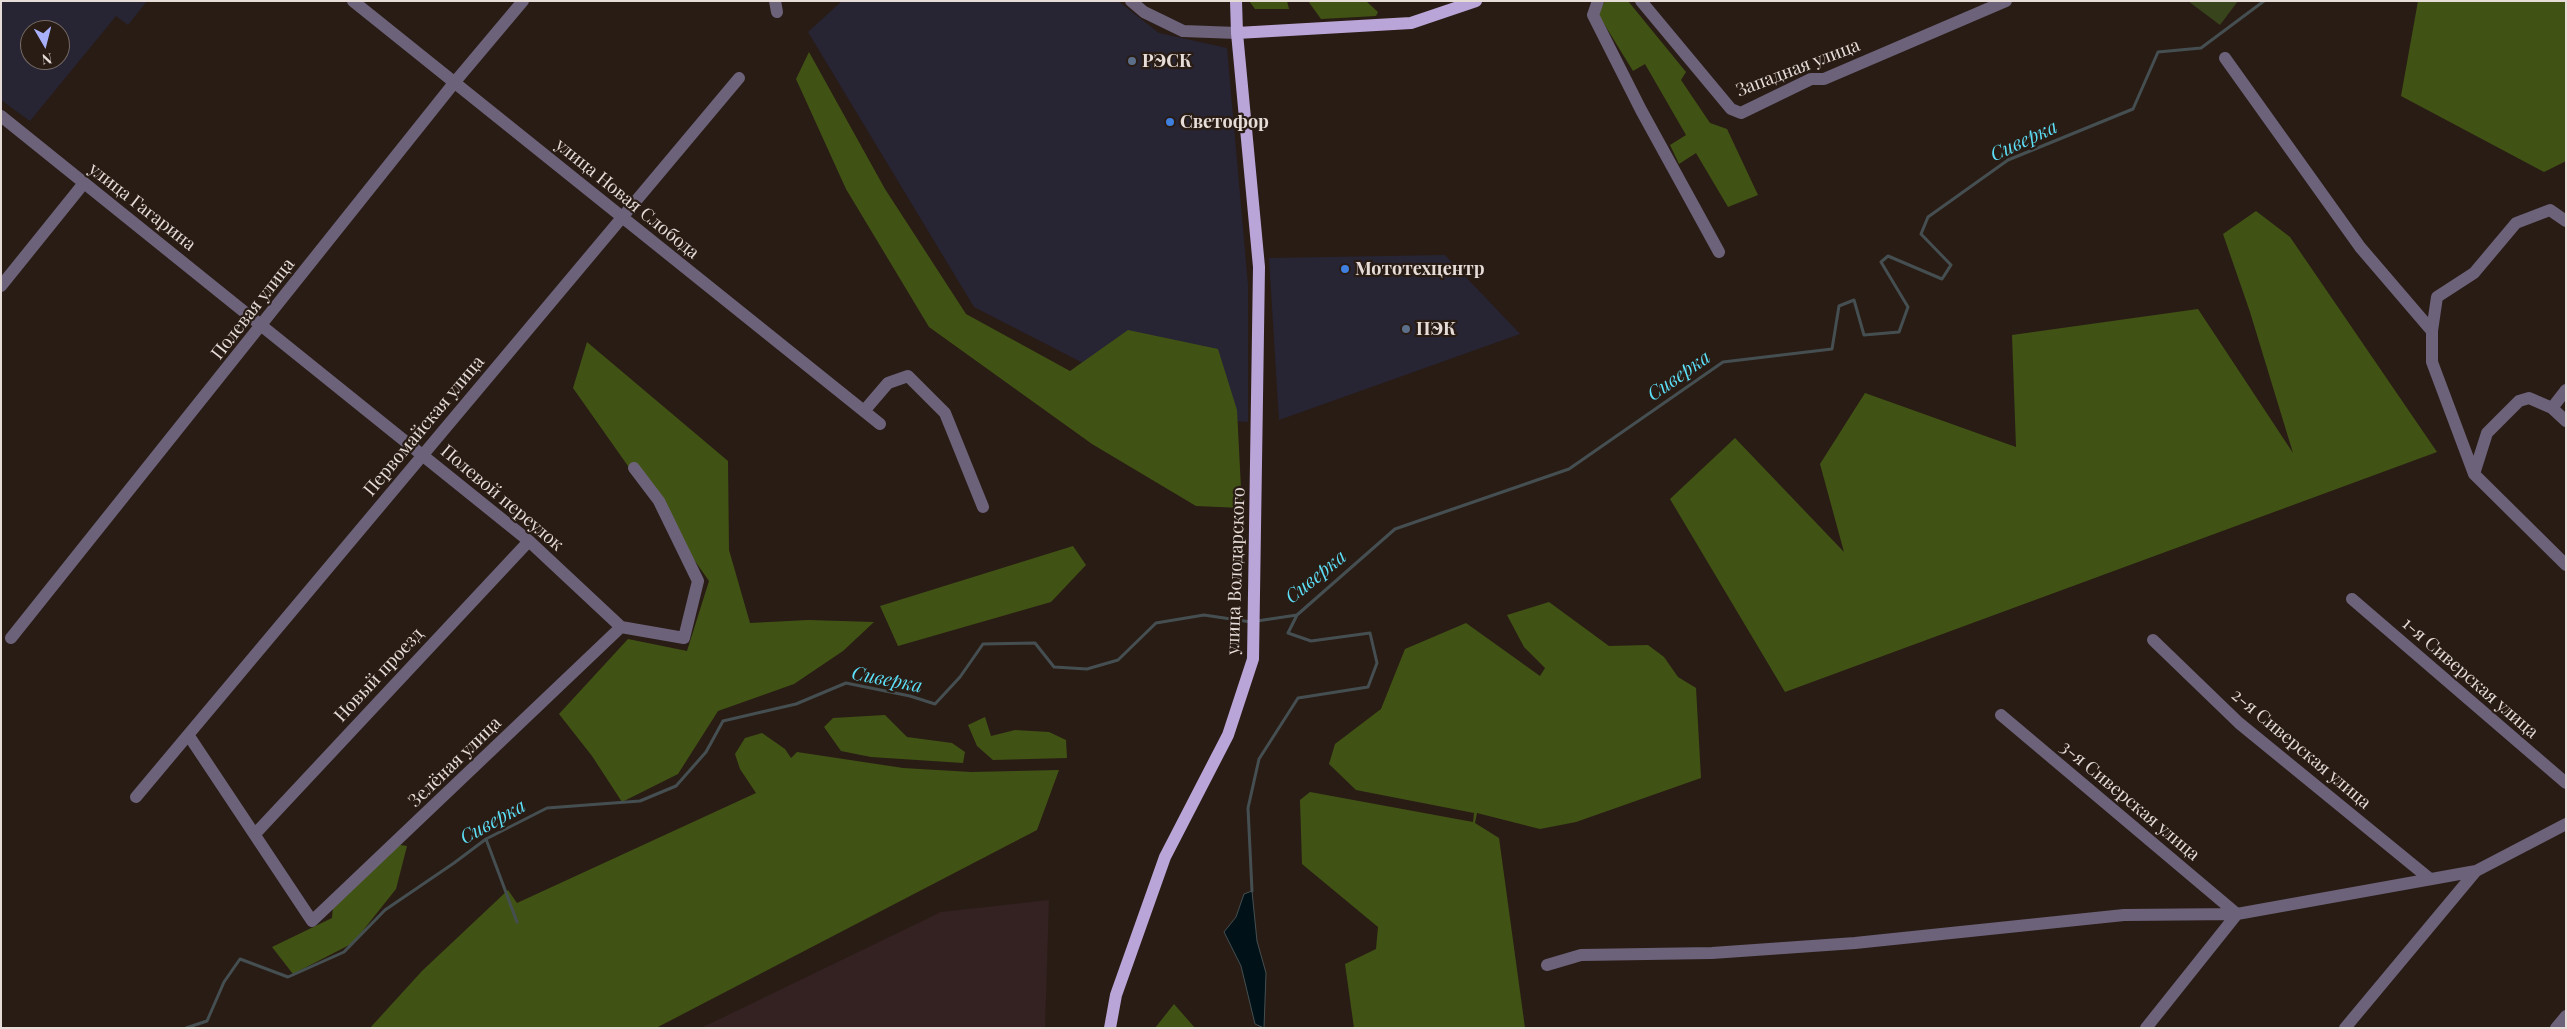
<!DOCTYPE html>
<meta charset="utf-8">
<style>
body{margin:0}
#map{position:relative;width:2567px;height:1029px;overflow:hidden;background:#291c15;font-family:"Playfair Display",serif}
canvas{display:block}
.frame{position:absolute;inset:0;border:2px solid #e6dcd8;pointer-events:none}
.north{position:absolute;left:20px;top:20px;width:50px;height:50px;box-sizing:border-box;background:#291c15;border:1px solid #756963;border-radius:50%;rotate:172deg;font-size:14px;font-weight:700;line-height:20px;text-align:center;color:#e6dcd8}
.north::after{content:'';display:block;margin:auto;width:18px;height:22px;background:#a8b0fc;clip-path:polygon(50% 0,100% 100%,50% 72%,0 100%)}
</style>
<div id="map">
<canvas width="2567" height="1029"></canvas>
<div class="frame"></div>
<div class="north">N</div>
</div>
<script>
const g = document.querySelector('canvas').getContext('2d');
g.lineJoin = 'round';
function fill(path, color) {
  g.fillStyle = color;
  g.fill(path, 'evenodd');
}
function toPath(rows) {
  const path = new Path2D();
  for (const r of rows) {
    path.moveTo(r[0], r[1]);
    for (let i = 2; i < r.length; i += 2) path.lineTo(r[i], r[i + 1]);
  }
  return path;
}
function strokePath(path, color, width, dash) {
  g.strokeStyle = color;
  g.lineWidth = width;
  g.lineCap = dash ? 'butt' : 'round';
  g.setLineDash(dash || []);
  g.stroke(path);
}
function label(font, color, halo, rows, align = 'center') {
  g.font = font + ' "Playfair Display",serif';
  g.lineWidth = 4.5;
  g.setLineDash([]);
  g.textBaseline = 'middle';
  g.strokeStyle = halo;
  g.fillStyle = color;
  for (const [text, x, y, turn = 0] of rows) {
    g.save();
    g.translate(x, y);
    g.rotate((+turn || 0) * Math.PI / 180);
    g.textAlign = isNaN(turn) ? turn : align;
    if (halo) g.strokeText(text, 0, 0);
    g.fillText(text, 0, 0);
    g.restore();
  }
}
fill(toPath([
 [2,1,147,1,128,25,116,16,30,121,1,100],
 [30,30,60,30,60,60,30,60],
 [842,1,1118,1,1159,33,1227,48,1248,285,1248,422,1190,418,974,307,808,32],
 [1445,255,1520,334,1279,420,1269,258]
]), '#272434');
fill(toPath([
 [1049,900,1045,1028,701,1028,941,912]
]), '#342121');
fill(toPath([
 [2188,1,2238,1,2220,25]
]), '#38451c');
fill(toPath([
 [1249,1,1287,1,1289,9,1255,9],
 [1308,1,1366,1,1378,12,1376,16,1321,19],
 [1605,1,1628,1,1686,72,1681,80,1710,123,1727,129,1758,195,1728,207,1696,153,1679,164,1670,145,1686,135,1645,64,1633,71,1598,14],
 [2418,1,2566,1,2566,161,2544,172,2401,96],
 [809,52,885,189,966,314,1070,371,1128,330,1218,349,1237,410,1242,508,1196,506,1092,444,929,327,846,189,796,79],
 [2256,211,2290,237,2437,452,1785,692,1670,499,1735,438,1844,552,1820,464,1865,393,2016,447,2012,335,2198,309,2293,453,2250,312,2223,234],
 [587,342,728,461,729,550,750,623,808,620,874,622,843,651,794,684,718,711,678,774,622,802,592,756,559,714,628,639,687,651,709,581,573,388],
 [1073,546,1086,565,1051,602,898,646,880,606],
 [1549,602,1609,646,1648,645,1664,657,1678,677,1696,688,1701,778,1576,822,1540,829,1477,813,1475,823,1499,838,1525,1028,1354,1028,1345,964,1376,949,1378,927,1302,864,1300,800,1310,792,1473,822,1474,813,1356,790,1329,764,1335,744,1381,709,1405,649,1466,623,1540,676,1545,668,1524,647,1507,615],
 [885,715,907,737,952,743,965,752,963,763,871,757,841,751,824,727,833,718],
 [985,717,991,736,1015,730,1049,732,1066,740,1067,758,993,760,977,746,968,725],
 [762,733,785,749,791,758,797,752,903,768,971,772,1059,770,1037,830,656,1028,370,1028,422,971,508,890,517,903,756,793,740,769,735,754,745,738],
 [387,843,407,846,396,889,353,943,293,974,272,947,332,918,334,896],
 [1174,1004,1195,1028,1155,1028]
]), '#415314');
const water = toPath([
 [1252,891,1257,941,1266,973,1264,1028,1255,1024,1241,966,1224,932,1236,917,1244,894,1252,891]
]);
fill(water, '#001217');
strokePath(water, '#454f51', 1);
strokePath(toPath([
 [1257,621,1297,615,1395,529,1569,469,1723,362,1832,349,1839,306,1854,300,1864,335,1899,332,1908,307,1881,262,1888,256,1942,279,1951,265,1921,234,1928,217,2008,160,2133,109,2158,52,2201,48,2264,1],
 [486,839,517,922],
 [1252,891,1248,808,1259,759,1298,698,1368,687,1377,663,1370,633,1311,641,1288,633,1297,615],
 [186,1028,207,1021,224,982,240,959,288,977,344,952,385,910,454,863,486,839,547,808,640,801,676,786,706,752,723,721,796,704,846,683,910,696,935,704,960,677,983,644,1035,643,1054,667,1087,669,1118,660,1156,623,1204,615,1251,622]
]), '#454f51', 3);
strokePath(toPath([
 [353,1,880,424],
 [775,1,777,12],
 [1131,1,1144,12,1183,31,1237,33],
 [1598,1,1593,15,1641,110,1719,252],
 [1641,1,1731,109,1741,113,1811,79,1824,79,2006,1],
 [2225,58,2360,247,2432,331,2432,362,2474,474,2566,565],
 [1,116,529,541,621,627],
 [1,286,84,183],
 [2432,331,2437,297,2474,273,2516,223,2550,210,2566,221],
 [2552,408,2566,390],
 [864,411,888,383,908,376,945,413,983,507],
 [2474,474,2487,433,2519,401,2529,398,2552,408,2566,421],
 [2352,599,2566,783],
 [621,627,684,638,698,581,659,501,634,468],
 [11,638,454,83,523,1],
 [2153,640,2239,723,2430,879],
 [2001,715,2237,914],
 [189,736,312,921,621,627],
 [136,797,739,78],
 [255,834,529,541],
 [1547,965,1581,955,1712,953,1855,943,2124,915,2237,914,2476,871,2566,824],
 [2146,1028,2237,914],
 [2345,1028,2476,871],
 [2556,1028,2566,1016]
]), '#6c627a', 12);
strokePath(toPath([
 [1237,33,1411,23,1476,1],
 [1110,1028,1116,995,1165,857,1228,735,1253,659,1259,267,1237,33,1236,1]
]), '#baa5d8', 12);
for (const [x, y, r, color] of [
 [1132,61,5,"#5c6f8a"],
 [1170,122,5,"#3f7fe0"],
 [1345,269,5,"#3f7fe0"],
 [1406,329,5,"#5c6f8a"]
]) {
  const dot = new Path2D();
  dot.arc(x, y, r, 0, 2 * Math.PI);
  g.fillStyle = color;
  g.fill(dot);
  strokePath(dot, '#291c15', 2);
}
label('bold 18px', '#e6dcd8', '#291c15', [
 ["РЭСК",1142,61],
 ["Светофор",1180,122],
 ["Мототехцентр",1355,269],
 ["ПЭК",1416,329]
], 'left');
label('18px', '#e6dcd8', '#291c15', [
 ["Западная улица",1798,68,-21],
 ["улица Новая Слобода",627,199,39],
 ["улица Гагарина",142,207,38],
 ["Полевая улица",253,309,-52],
 ["Первомайская улица",424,426,-50],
 ["Полевой переулок",502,498,40],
 ["улица Володарского",1236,571,-88],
 ["Новый проезд",379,675,-47],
 ["1-я Сиверская улица",2470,678,41],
 ["2-я Сиверская улица",2301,749,40],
 ["Зелёная улица",455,762,-44],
 ["3-я Сиверская улица",2130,801,40]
]);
label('italic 19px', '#5cdff7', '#291c15', [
 ["Сиверка",2024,141,-25],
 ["Сиверка",1679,376,-35],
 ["Сиверка",1316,577,-39],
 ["Сиверка",887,680,11],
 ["Сиверка",493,822,-29]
]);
</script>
